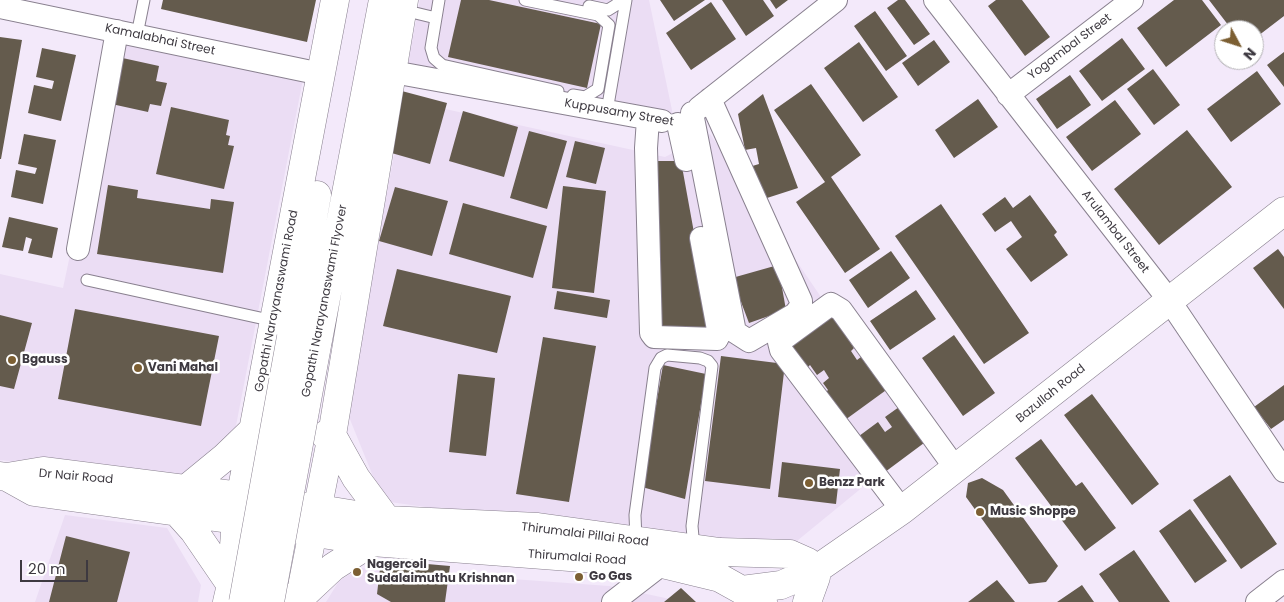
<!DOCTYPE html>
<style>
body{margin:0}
#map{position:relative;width:1284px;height:602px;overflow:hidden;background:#f3e9fa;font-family:Poppins,sans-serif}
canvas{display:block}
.north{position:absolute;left:1214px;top:20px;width:50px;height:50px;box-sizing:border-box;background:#fff;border:1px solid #b1b0b3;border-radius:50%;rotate:130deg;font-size:14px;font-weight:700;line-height:20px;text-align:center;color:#3d3940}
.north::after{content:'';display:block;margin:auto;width:18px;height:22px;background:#7c5f33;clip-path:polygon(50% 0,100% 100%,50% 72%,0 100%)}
.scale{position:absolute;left:20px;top:560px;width:68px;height:22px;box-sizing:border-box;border:2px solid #3d3940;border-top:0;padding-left:6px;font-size:15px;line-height:18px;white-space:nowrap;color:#3d3940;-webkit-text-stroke:4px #fff;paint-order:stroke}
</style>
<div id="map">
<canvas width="1284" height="602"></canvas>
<div class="north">N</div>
<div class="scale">20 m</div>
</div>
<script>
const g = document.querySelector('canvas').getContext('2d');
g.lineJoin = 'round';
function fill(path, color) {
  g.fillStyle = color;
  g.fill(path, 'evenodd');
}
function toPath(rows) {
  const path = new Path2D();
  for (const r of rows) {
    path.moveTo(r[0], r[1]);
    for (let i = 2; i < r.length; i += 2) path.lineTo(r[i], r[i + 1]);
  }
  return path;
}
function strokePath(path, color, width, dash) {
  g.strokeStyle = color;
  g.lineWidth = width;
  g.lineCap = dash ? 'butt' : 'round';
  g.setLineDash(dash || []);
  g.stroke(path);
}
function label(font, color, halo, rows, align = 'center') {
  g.font = font + ' Poppins,sans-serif';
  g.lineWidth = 5;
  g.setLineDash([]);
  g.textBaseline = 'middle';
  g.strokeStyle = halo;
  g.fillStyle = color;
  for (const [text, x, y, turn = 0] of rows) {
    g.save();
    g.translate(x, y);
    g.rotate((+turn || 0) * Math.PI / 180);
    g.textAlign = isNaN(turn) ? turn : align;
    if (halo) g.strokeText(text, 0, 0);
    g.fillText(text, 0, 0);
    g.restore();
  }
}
fill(toPath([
 [420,0,649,0,673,115,407,68],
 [115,43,303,79,234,436,172,482,0,460,0,274,63,288],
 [404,100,665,157,710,134,919,441,792,545,756,554,383,501,347,412],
 [65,515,167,528,201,585,198,602,35,602],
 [360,568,609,586,684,602,326,602,339,581]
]), '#ebddf4');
fill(toPath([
 [163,0,316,0,307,42,161,9],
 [461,0,489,0,601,24,587,88,448,57],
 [660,0,705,0,674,21],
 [722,0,763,0,774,16,746,36],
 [770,0,788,0,776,9],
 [898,0,905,0,930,34,914,45,887,8],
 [996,0,1022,0,1050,37,1025,56,988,6],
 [1174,0,1202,0,1221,25,1166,67,1137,28],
 [1209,0,1284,0,1284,16,1254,39,1254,30,1232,30],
 [711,2,736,39,691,70,666,33],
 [875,11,907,56,886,71,854,26],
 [0,37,22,40,1,159,0,159],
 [1122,38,1145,69,1102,101,1079,71],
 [934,40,950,62,918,86,902,63],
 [859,42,898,97,863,122,824,68],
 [42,48,76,55,61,121,28,113,34,85,52,89,54,81,36,77],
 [1284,52,1284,87,1267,65],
 [118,57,159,66,156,81,167,83,161,106,150,104,148,112,107,103],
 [1153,69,1180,105,1154,125,1127,89],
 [1257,71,1281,104,1231,142,1207,109],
 [1070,75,1091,105,1057,129,1036,99],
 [811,84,861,155,831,177,880,249,845,273,796,202,825,182,774,110],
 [398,90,447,103,430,164,381,150],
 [763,94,798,188,767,198,749,167,759,164,756,148,745,150,738,114],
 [978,99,998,127,954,158,935,130],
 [1115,100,1141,134,1092,171,1066,137],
 [171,107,229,120,226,135,230,136,228,145,234,146,224,189,156,174],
 [463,111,518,127,504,177,449,161],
 [1187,130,1232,187,1159,245,1114,189],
 [529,131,567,141,547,209,510,198],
 [24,134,56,140,43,204,11,197,16,170,35,174,37,168,18,164],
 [575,141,605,148,596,184,566,177],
 [656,161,681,161,712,332,658,330],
 [108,185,138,190,137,198,210,209,211,199,234,202,223,273,97,254],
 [563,186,606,191,594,293,552,288],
 [395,187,448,201,432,256,379,241],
 [1030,195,1057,232,1054,235,1068,255,1031,282,1006,249,1022,237,1011,221,995,232,982,214,1005,197,1013,208],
 [463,203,547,226,533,278,449,254],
 [941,204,1029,333,984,364,895,236],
 [9,217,58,228,52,258,28,253,32,239,26,237,23,251,2,247],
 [1278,249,1284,257,1284,309,1253,268],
 [891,251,910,278,868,308,849,280],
 [778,265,786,310,749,323,732,278],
 [397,269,511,296,497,353,383,326],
 [916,290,936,319,890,350,870,321],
 [557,291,610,300,607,318,554,309],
 [75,309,219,336,201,426,58,399],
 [836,314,841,329,854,348,851,351,857,360,861,357,874,375,878,373,889,388,845,420,825,393,828,390,823,383,829,378,824,370,817,375,810,365,807,368,791,347],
 [0,315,32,323,14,389,0,386],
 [954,335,995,393,963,416,922,358],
 [543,337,596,346,569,502,516,494],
 [721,356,785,364,770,489,705,481],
 [663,365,706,374,685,499,642,487],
 [458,374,495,378,486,456,449,452],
 [1284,385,1284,420,1271,429,1254,407],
 [1092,394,1159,484,1132,505,1064,415],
 [899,407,924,443,881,475,855,439,878,422,885,432,892,427,885,417],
 [1041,439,1076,486,1082,482,1116,528,1085,551,1015,458],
 [782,462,840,469,836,504,778,497],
 [1230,475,1277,544,1241,569,1193,500],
 [982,478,1003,490,1058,566,1046,582,1029,584,966,497,968,483],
 [1190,509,1227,561,1195,583,1159,531],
 [66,536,130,552,117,602,49,602],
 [1134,550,1170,602,1119,602,1099,574],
 [381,560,450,566,445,602,391,602,377,594],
 [997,580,1015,602,968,602],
 [1082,585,1094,602,1057,602],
 [681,588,696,602,664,602]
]), '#645b4d');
const service = toPath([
 [439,0,431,48,434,58,442,65,558,91],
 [525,0,598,15,609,25,598,89,585,97,573,95],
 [589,6,608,10,616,5,620,0],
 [403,10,436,18],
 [137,35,144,0],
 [607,111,626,0],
 [87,280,274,321],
 [636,540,635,515,655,368,661,358,667,355,700,358,708,361,712,366,692,526,694,548]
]);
const minor = toPath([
 [935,0,1169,300,1284,471],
 [0,7,321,74],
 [393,72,662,121],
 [1008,95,1132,0],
 [699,108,836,0],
 [692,113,735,332,749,341,795,314,801,306,801,301,710,99],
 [648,119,646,148,651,333,654,337,717,339,719,335,701,238],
 [678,124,686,160],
 [78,249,117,31],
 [902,510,781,350,779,342,831,304,841,310,956,469],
 [613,602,662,564],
 [1257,602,1284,581]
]);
const secondary = toPath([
 [291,337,317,195],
 [318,340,383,0],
 [325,435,332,435,356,478,387,520],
 [0,476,7,477,43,471,240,496,387,520,538,527,720,552,790,554,808,562,814,571,816,577,807,602],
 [7,477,34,492,236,520,372,542,662,564,720,578,763,602],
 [186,489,225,457,253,430,257,431],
 [176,511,194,531,231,585,237,586],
 [742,590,781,585,814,571,902,510,1284,211],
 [295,596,301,597,333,567,372,542],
 [227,602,231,585,236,520,335,0],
 [299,602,332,435,404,0]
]);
strokePath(service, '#89808f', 13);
strokePath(minor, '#89808f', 24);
strokePath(secondary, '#89808f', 29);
strokePath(service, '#fff', 11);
strokePath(minor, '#fff', 22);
strokePath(secondary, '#fff', 28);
const secondaryBridge = toPath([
 [243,602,291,337],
 [270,602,318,340]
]);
strokePath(secondaryBridge, '#89808f', 29, []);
strokePath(secondaryBridge, '#fff', 28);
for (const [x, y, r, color] of [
 [12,360,5,"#7c5f33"],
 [138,368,5,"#7c5f33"],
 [809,483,5,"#7c5f33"],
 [980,512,5,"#7c5f33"],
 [357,572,5,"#7c5f33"],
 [579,577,5,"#7c5f33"]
]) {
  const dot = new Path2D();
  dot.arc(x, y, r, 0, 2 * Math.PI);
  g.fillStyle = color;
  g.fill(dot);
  strokePath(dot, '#fff', 2);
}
label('12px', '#3d3940', '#fff', [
 ["Kamalabhai Street",160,40,12],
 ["Yogambal Street",1070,47,-37],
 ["Kuppusamy Street",619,113,10],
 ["Arulambal Street",1115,232,52],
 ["Gopathi Narayanaswami Road",277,301,-79],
 ["Gopathi Narayanaswami Flyover",325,301,-79],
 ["Bazullah Road",1051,394,-39],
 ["Dr Nair Road",76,477,5],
 ["Thirumalai Pillai Road",585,535,7],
 ["Thirumalai Road",577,558,4]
]);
label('bold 12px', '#3d3940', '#fff', [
 ["Bgauss",22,360],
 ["Vani Mahal",148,368],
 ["Benzz Park",819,483],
 ["Music Shoppe",990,512],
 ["Nagercoil",367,565],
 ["Sudalaimuthu Krishnan",367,579],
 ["Go Gas",589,577]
], 'left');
</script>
